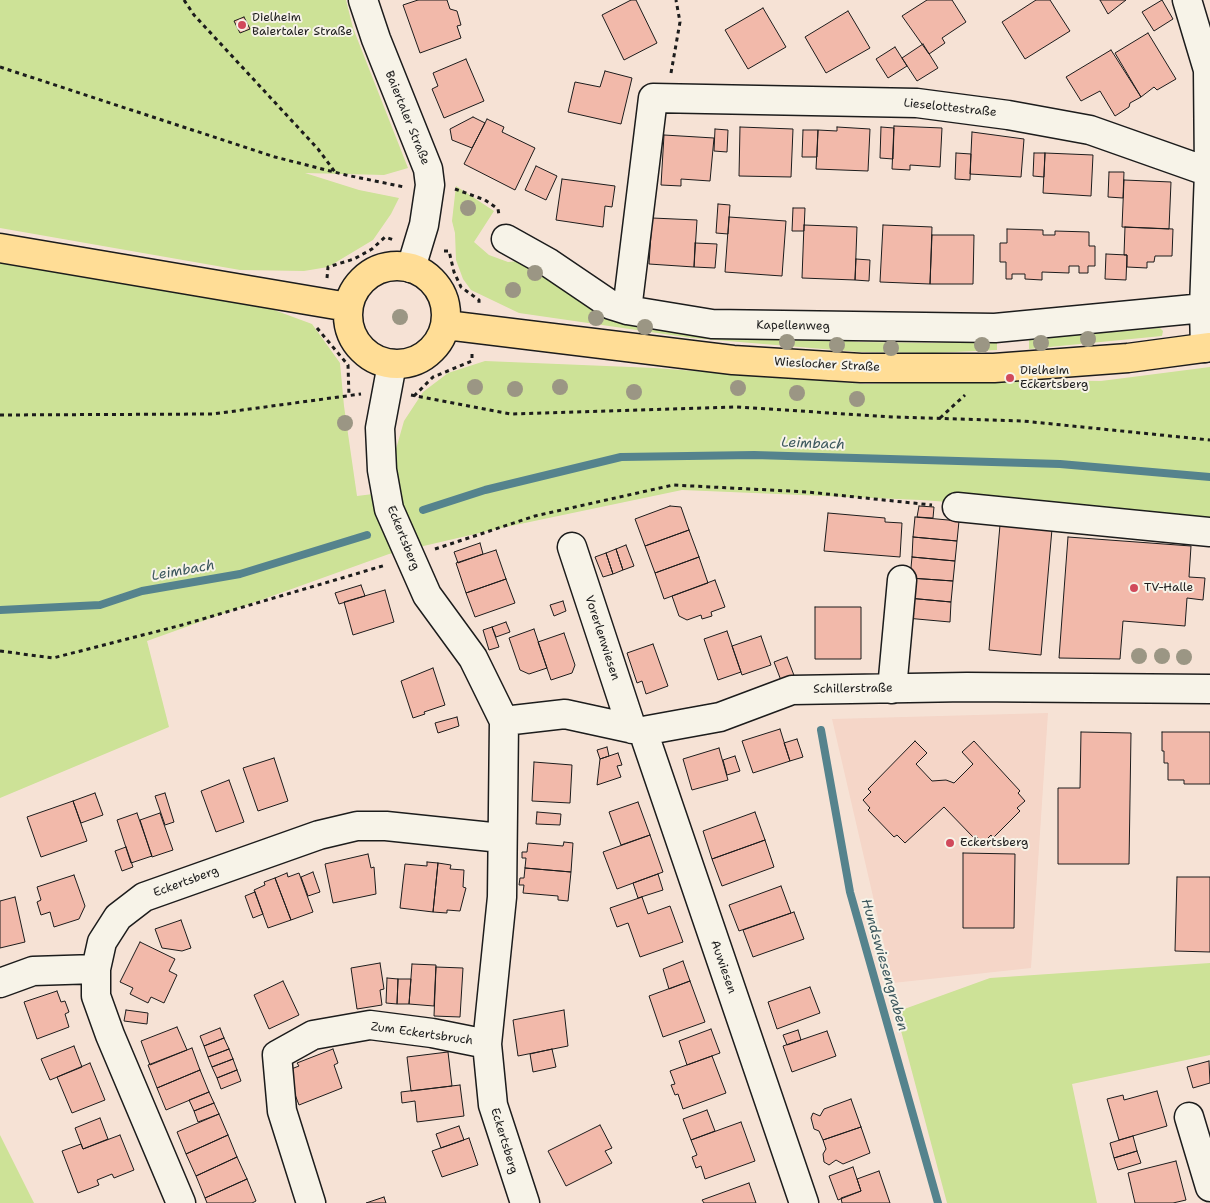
<!DOCTYPE html>
<meta charset="utf-8">
<style>
body{margin:0}
canvas{display:block;background:#f6e2d5}
</style>
<canvas width="1210" height="1203"></canvas>
<script>
const g = document.querySelector('canvas').getContext('2d');
g.lineJoin = 'round';
function fill(path, color) {
  g.fillStyle = color;
  g.fill(path, 'evenodd');
}
function toPath(rows) {
  const path = new Path2D();
  for (const r of rows) {
    if (r.length === 3) {
      path.moveTo(r[0] + r[2], r[1]);
      path.arc(r[0], r[1], r[2], 0, 2 * Math.PI);
      continue;
    }
    path.moveTo(r[0], r[1]);
    for (let i = 2; i < r.length; i += 2) path.lineTo(r[i], r[i + 1]);
  }
  return path;
}
function strokePath(path, color, width, dash) {
  g.strokeStyle = color;
  g.lineWidth = width;
  g.lineCap = dash ? 'butt' : 'round';
  g.setLineDash(dash || []);
  g.stroke(path);
}
function label(font, color, halo, rows, align = 'center') {
  g.font = font + ' "Shantell Sans",sans-serif';
  g.lineWidth = 4;
  g.setLineDash([]);
  g.textBaseline = 'middle';
  g.strokeStyle = halo;
  g.fillStyle = color;
  for (const [text, x, y, turn = 0] of rows) {
    g.save();
    g.translate(x, y);
    g.rotate((+turn || 0) * Math.PI / 180);
    g.textAlign = isNaN(turn) ? turn : align;
    if (halo) g.strokeText(text, 0, 0);
    g.fillText(text, 0, 0);
    g.restore();
  }
}
fill(toPath([
 [1048,713,1031,968,893,983,832,719]
]), '#f5d6c8');
fill(toPath([
 [0,0,346,0,353,28,408,168,384,175,305,173,359,190,399,198,391,214,373,240,328,267,304,271,240,270,0,228],
 [456,186,494,211,474,242,489,255,508,262,531,260,693,328,860,342,932,343,997,340,997,350,933,353,859,352,692,338,519,313,471,290,463,279,456,260,455,233,452,221],
 [0,260,258,304,312,324,340,363,344,406,357,496,373,494,396,449,404,421,423,392,448,373,485,361,655,368,865,384,994,380,1101,381,1210,367,1210,521,921,500,682,490,501,528,389,554,147,641,169,727,0,798],
 [1160,328,1163,331,1162,336,1029,349,1029,339],
 [1210,963,1210,1055,1072,1084,1097,1203,947,1203,896,1012,990,978],
 [0,1135,34,1203,0,1203]
]), '#cde297');
strokePath(toPath([
 [423,510,485,490,621,457,754,455,1060,464,1210,477],
 [0,610,100,605,142,591,240,574,367,535],
 [821,730,850,892,938,1203]
]), '#55838d', 8);
const building = toPath([
 [418,0,447,0,450,9,457,11,461,25,457,26,461,38,420,53,403,5,418,0],
 [631,0,636,0,657,43,624,60,602,15,631,0],
 [927,0,952,0,966,22,942,38,945,43,929,54,902,16,927,0],
 [1036,0,1050,0,1070,31,1025,59,1002,22,1036,0],
 [1100,0,1126,0,1108,14,1100,0],
 [1162,0,1173,19,1154,31,1142,12,1162,0],
 [763,8,786,47,748,69,725,30,763,8],
 [848,11,870,48,826,73,805,37,848,11],
 [244,17,250,29,240,33,234,21,244,17],
 [1148,33,1176,79,1157,90,1154,87,1141,97,1115,53,1148,33],
 [923,44,938,68,917,81,902,58,923,44],
 [895,47,907,66,888,78,876,59,895,47],
 [1111,50,1141,97,1130,103,1129,107,1115,116,1100,91,1081,101,1066,77,1111,50],
 [466,59,484,101,444,118,432,89,438,86,433,73,466,59],
 [605,71,632,78,621,124,568,112,575,82,600,87,605,71],
 [473,117,485,123,472,148,452,140,450,129,473,117],
 [487,119,504,127,502,132,535,148,515,190,464,164,487,119],
 [894,126,942,128,940,167,910,165,910,170,892,169,894,126],
 [740,127,793,129,791,177,739,176,740,127],
 [837,127,870,129,868,171,816,169,818,130,837,131,837,127],
 [881,127,894,128,893,159,880,158,881,127],
 [715,129,728,130,727,152,714,151,715,129],
 [803,130,818,130,817,157,802,157,803,130],
 [972,132,1024,139,1021,177,970,174,972,132],
 [664,135,714,138,710,181,681,179,681,186,661,185,664,135],
 [956,153,971,154,970,180,955,179,956,153],
 [1034,153,1045,153,1044,177,1033,176,1034,153],
 [1045,153,1093,155,1091,196,1043,193,1045,153],
 [536,166,557,176,546,200,525,190,536,166],
 [1109,172,1124,172,1123,198,1108,197,1109,172],
 [562,179,615,186,612,207,605,206,603,227,556,220,562,179],
 [1124,180,1171,182,1169,229,1122,227,1124,180],
 [718,204,730,205,728,234,716,233,718,204],
 [793,208,805,208,804,231,792,231,793,208],
 [729,217,786,221,782,276,725,272,729,217],
 [652,218,697,220,694,267,649,264,652,218],
 [804,225,857,227,855,280,802,278,804,225],
 [883,225,932,227,930,284,880,282,883,225],
 [1125,227,1173,229,1172,256,1155,256,1154,262,1147,262,1147,268,1127,267,1127,255,1124,255,1125,227],
 [1007,229,1043,230,1043,235,1055,235,1055,231,1089,232,1089,246,1095,246,1095,266,1088,266,1088,273,1079,273,1079,266,1069,266,1069,273,1042,272,1042,280,1025,279,1025,274,1012,274,1012,279,1006,279,1006,262,1000,262,1000,243,1007,243,1007,229],
 [932,235,974,235,973,284,930,284,932,235],
 [695,243,717,244,715,268,694,267,695,243],
 [1106,254,1127,255,1126,280,1105,279,1106,254],
 [856,259,870,260,869,281,855,280,856,259],
 [670,506,681,507,689,530,645,546,635,519,670,506],
 [919,506,934,507,933,518,917,517,919,506],
 [828,513,885,518,885,522,902,523,900,557,824,551,828,513],
 [915,517,959,521,957,541,913,537,915,517],
 [1000,525,1052,529,1041,655,989,650,1000,525],
 [689,530,699,557,655,573,645,546,689,530],
 [913,537,957,541,955,561,912,557,913,537],
 [1068,537,1191,546,1189,577,1205,578,1203,600,1187,598,1185,626,1123,621,1120,659,1059,658,1068,537],
 [480,543,483,554,458,563,454,552,480,543],
 [626,545,634,566,623,570,616,549,626,545],
 [616,549,623,570,613,574,606,553,616,549],
 [496,550,506,579,466,593,456,563,496,550],
 [606,553,613,574,603,577,595,557,606,553],
 [699,557,708,583,664,599,655,573,699,557],
 [912,557,955,561,953,581,910,578,912,557],
 [910,578,953,581,951,602,908,598,910,578],
 [506,579,515,603,475,617,466,593,506,579],
 [715,580,725,607,711,612,712,616,702,619,701,615,687,620,679,616,672,596,715,580],
 [361,585,365,596,339,604,335,593,361,585],
 [385,590,394,622,353,635,344,602,385,590],
 [908,598,951,602,950,622,906,618,908,598],
 [563,601,566,611,554,616,550,605,563,601],
 [815,607,861,607,861,659,815,659,815,607],
 [506,622,510,632,496,637,492,627,506,622],
 [492,627,499,647,489,650,483,630,492,627],
 [534,629,547,668,529,674,520,670,509,638,534,629],
 [727,631,741,672,718,680,704,639,727,631],
 [564,633,575,665,572,673,551,680,538,642,564,633],
 [761,636,771,665,742,675,732,646,761,636],
 [653,644,668,686,646,694,642,681,637,683,627,653,653,644],
 [787,657,795,678,782,683,774,662,787,657],
 [433,668,445,705,424,712,425,714,413,718,401,681,433,668],
 [457,717,459,726,438,733,435,723,457,717],
 [780,729,790,761,753,773,742,741,780,729],
 [1081,732,1131,733,1129,864,1058,864,1058,788,1080,788,1081,732],
 [1162,732,1210,732,1210,784,1184,784,1184,780,1168,780,1168,763,1164,763,1164,751,1162,751,1162,732],
 [797,739,803,757,790,761,784,743,797,739],
 [915,741,927,753,916,764,932,781,946,780,954,783,973,764,962,752,974,741,1020,791,1018,793,1025,801,1017,808,1020,811,993,838,991,835,983,843,975,835,973,837,944,807,905,843,897,835,894,837,868,810,870,808,863,800,871,792,868,789,915,741],
 [607,747,609,756,600,759,597,750,607,747],
 [719,748,728,780,692,790,683,759,719,748],
 [618,753,622,765,617,766,621,777,597,785,600,759,618,753],
 [735,756,740,771,727,775,723,760,735,756],
 [274,758,288,801,258,811,243,768,274,758],
 [534,762,572,765,570,803,532,801,534,762],
 [229,780,244,822,216,832,201,791,229,780],
 [95,793,103,815,81,823,73,801,95,793],
 [165,793,174,822,165,825,155,796,165,793],
 [73,801,87,841,41,857,27,817,73,801],
 [638,802,650,835,621,845,609,812,638,802],
 [537,812,561,814,560,825,536,824,537,812],
 [755,812,765,840,712,859,703,831,755,812],
 [137,813,152,856,131,863,117,820,137,813],
 [160,813,173,850,152,857,140,820,160,813],
 [650,835,663,872,617,889,603,852,650,835],
 [765,840,774,867,722,886,712,859,765,840],
 [564,842,573,843,571,872,525,868,526,858,522,858,522,852,527,852,528,843,563,846,564,842],
 [126,847,133,867,122,871,115,851,126,847],
 [963,853,1015,854,1014,928,963,928,963,853],
 [368,854,371,868,374,867,376,894,333,903,325,864,368,854],
 [427,862,438,863,433,912,400,908,405,864,427,866,427,862],
 [438,863,451,865,450,869,464,870,463,887,466,888,460,911,447,910,447,913,433,912,438,863],
 [525,868,571,872,568,901,558,900,558,896,523,893,524,885,519,885,520,878,524,878,525,868],
 [313,872,320,892,308,896,301,877,313,872],
 [287,873,288,877,299,873,313,912,291,920,275,878,287,873],
 [658,874,663,890,638,898,633,883,658,874],
 [74,875,85,906,79,919,54,927,50,912,41,915,37,902,41,900,37,887,74,875],
 [1177,877,1210,877,1210,952,1175,951,1177,877],
 [275,878,291,920,268,928,254,890,265,885,264,882,275,878],
 [781,886,791,913,739,931,729,905,781,886],
 [255,892,263,914,253,918,245,896,255,892],
 [15,897,25,942,0,948,0,901,15,897],
 [642,897,648,914,670,906,683,942,640,957,628,923,617,927,610,908,642,897],
 [794,912,804,939,753,957,743,930,794,912],
 [181,920,191,948,182,951,162,948,155,929,181,920],
 [140,942,175,959,169,971,177,975,164,1003,151,997,148,1003,130,994,133,988,120,982,140,942],
 [683,961,690,981,669,989,663,969,683,961],
 [380,963,384,989,380,990,382,1005,357,1009,351,968,380,963],
 [412,964,436,965,434,1006,409,1004,412,964],
 [436,967,463,968,460,1017,434,1016,436,967],
 [387,978,398,979,397,1004,386,1003,387,978],
 [398,979,411,979,409,1004,397,1004,398,979],
 [283,981,299,1015,269,1029,254,995,283,981],
 [690,981,705,1022,663,1037,649,996,690,981],
 [810,987,820,1013,777,1029,768,1002,810,987],
 [57,991,61,1002,65,1001,69,1012,65,1014,69,1027,37,1039,24,1002,57,991],
 [126,1010,148,1013,147,1024,124,1021,126,1010],
 [564,1010,568,1046,518,1056,513,1020,564,1010],
 [177,1027,187,1050,150,1065,141,1041,177,1027],
 [220,1028,224,1038,204,1046,200,1036,220,1028],
 [711,1029,720,1053,687,1065,679,1041,711,1029],
 [798,1030,801,1040,787,1045,783,1035,798,1030],
 [827,1031,836,1056,792,1072,783,1046,827,1031],
 [224,1038,229,1049,208,1057,204,1046,224,1038],
 [74,1046,82,1067,50,1080,41,1059,74,1046],
 [192,1048,200,1070,157,1088,148,1065,192,1048],
 [229,1049,233,1059,212,1067,208,1057,229,1049],
 [333,1049,338,1063,334,1065,342,1088,299,1105,286,1071,299,1066,297,1063,333,1049],
 [552,1049,556,1067,533,1072,530,1054,552,1049],
 [448,1052,452,1086,411,1091,407,1057,448,1052],
 [712,1056,726,1093,683,1109,678,1094,675,1095,671,1085,675,1084,670,1071,712,1056],
 [233,1059,237,1070,217,1078,212,1067,233,1059],
 [1209,1061,1210,1083,1193,1088,1187,1067,1209,1061],
 [90,1063,105,1100,72,1113,57,1077,90,1063],
 [200,1070,209,1092,166,1110,157,1088,200,1070],
 [237,1070,241,1081,221,1089,217,1078,237,1070],
 [460,1085,464,1116,417,1122,415,1101,402,1103,401,1092,460,1085],
 [1157,1091,1167,1126,1119,1140,1107,1099,1123,1095,1124,1100,1157,1091],
 [209,1092,214,1103,194,1111,189,1100,209,1092],
 [851,1099,861,1127,823,1140,819,1131,814,1129,811,1118,813,1113,820,1116,824,1109,851,1099],
 [214,1103,219,1114,198,1122,194,1111,214,1103],
 [707,1110,715,1131,691,1140,683,1119,707,1110],
 [219,1114,228,1135,186,1154,177,1132,219,1114],
 [100,1118,108,1139,83,1149,75,1128,100,1118],
 [741,1122,755,1161,705,1179,701,1166,696,1168,692,1157,697,1155,691,1140,741,1122],
 [600,1125,612,1148,605,1151,612,1163,566,1186,548,1151,600,1125],
 [459,1126,464,1140,441,1148,436,1134,459,1126],
 [861,1127,870,1153,843,1164,836,1160,829,1165,824,1162,823,1154,826,1149,823,1140,861,1127],
 [120,1135,134,1170,114,1178,112,1174,97,1180,99,1185,78,1193,62,1151,81,1144,83,1149,120,1135],
 [228,1135,237,1157,196,1176,186,1154,228,1135],
 [1133,1136,1137,1151,1114,1158,1110,1143,1133,1136],
 [469,1138,478,1165,442,1177,432,1151,469,1138],
 [1137,1151,1141,1163,1118,1170,1114,1158,1137,1151],
 [237,1157,247,1179,205,1198,196,1176,237,1157],
 [1176,1161,1186,1200,1173,1203,1135,1203,1128,1173,1176,1161],
 [853,1167,861,1191,838,1200,829,1176,853,1167],
 [879,1171,890,1203,842,1203,841,1198,861,1191,857,1179,879,1171],
 [247,1179,256,1201,252,1203,207,1203,205,1198,247,1179],
 [749,1183,756,1203,704,1203,702,1200,749,1183],
 [384,1197,386,1203,366,1203,384,1197]
]);
fill(building, '#f2b9aa');
strokePath(building, '#1c1c1c', 1);
const minor = toPath([
 [363,0,376,39,428,169,430,185,424,225,411,268],
 [1187,0,1208,70,1209,172,1204,308,1205,348],
 [506,239,549,263,611,305,627,310,712,324,995,328,1204,308],
 [627,310,653,98,917,103,1008,115,1090,130,1209,172],
 [392,364,380,428,382,470,389,509,427,595,473,658,504,721,502,897,487,1044,493,1105,525,1203],
 [957,507,1210,532],
 [572,547,632,729],
 [892,689,902,580],
 [504,721,565,714,643,731,720,717,792,690,967,687,1210,689],
 [643,731,804,1203],
 [0,983,33,971,96,969],
 [1189,1117,1210,1187],
 [181,1203,110,1035,96,996,96,969,102,942,118,917,144,897,319,835,357,826,386,826,501,838],
 [311,1203,282,1111,277,1055,313,1035,370,1025,432,1033,487,1044]
]);
const major = toPath([
 [0,248,348,307],
 [397,315,49],
 [446,325,733,360,861,368,994,368,1128,358,1210,347]
]);
strokePath(minor, '#1c1c1c', 31);
strokePath(major, '#1c1c1c', 31);
strokePath(toPath([
 [184,0,194,15,318,149,335,172],
 [0,67,275,157,346,175,404,187],
 [671,73,680,22,676,0],
 [455,189,485,200,498,209,499,215],
 [444,251,449,251,454,272,461,287,479,300,479,304],
 [327,278,328,267,354,259,372,249,385,237,394,240],
 [317,328,348,365,349,396],
 [411,395,511,414,737,407,893,417,1023,421,1210,440],
 [414,396,433,377,472,361,472,354],
 [0,415,213,414,361,394],
 [940,418,965,395],
 [435,549,535,516,673,485,808,492,932,505],
 [0,651,53,658,182,625,386,565]
]), '#1c1c1c', 3, [4, 4]);
strokePath(minor, '#f7f3e8', 28);
strokePath(major, '#ffdd96', 28);
g.fillStyle = '#9b9684';
for (const [x, y] of [
 [468,208],
 [535,273],
 [513,290],
 [400,317],
 [596,318],
 [645,327],
 [1088,339],
 [787,342],
 [1041,343],
 [837,345],
 [982,345],
 [891,348],
 [475,387],
 [560,387],
 [738,388],
 [515,389],
 [634,392],
 [797,393],
 [857,399],
 [345,423],
 [1139,656],
 [1162,656],
 [1184,657]
]) {
  g.beginPath();
  g.arc(x, y, 8, 0, 2 * Math.PI);
  g.fill();
}
for (const [x, y, r, color] of [
 [242,25,5,"#d1495b"],
 [1010,378,5,"#d1495b"],
 [1134,588,5,"#d1495b"],
 [950,843,5,"#d1495b"]
]) {
  const dot = new Path2D();
  dot.arc(x, y, r, 0, 2 * Math.PI);
  g.fillStyle = color;
  g.fill(dot);
  strokePath(dot, '#f7f3e8', 2);
}
label('12px', '#1c1c1c', '#f7f3e8', [
 ["Dielheim",252,18],
 ["Baiertaler Straße",252,32],
 ["Dielheim",1020,371],
 ["Eckertsberg",1020,385],
 ["TV-Halle",1144,588],
 ["Eckertsberg",960,843]
], 'left');
label('12px', '#1c1c1c', '#f7f3e8', [
 ["Lieselottestraße",950,108,6],
 ["Baiertaler Straße",407,118,68],
 ["Kapellenweg",793,326,1],
 ["Wieslocher Straße",827,365,3],
 ["Eckertsberg",403,538,68],
 ["Vorerlenwiesen",602,638,72],
 ["Schillerstraße",853,689,-1],
 ["Eckertsberg",186,882,-20],
 ["Auwiesen",723,967,71],
 ["Zum Eckertsbruch",422,1034,8],
 ["Eckertsberg",504,1141,73]
]);
label('italic 14px', '#3d585e', '#f7f3e8', [
 ["Leimbach",813,444,2],
 ["Leimbach",183,571,-10],
 ["Hundswiesengraben",884,965,74]
]);
</script>
